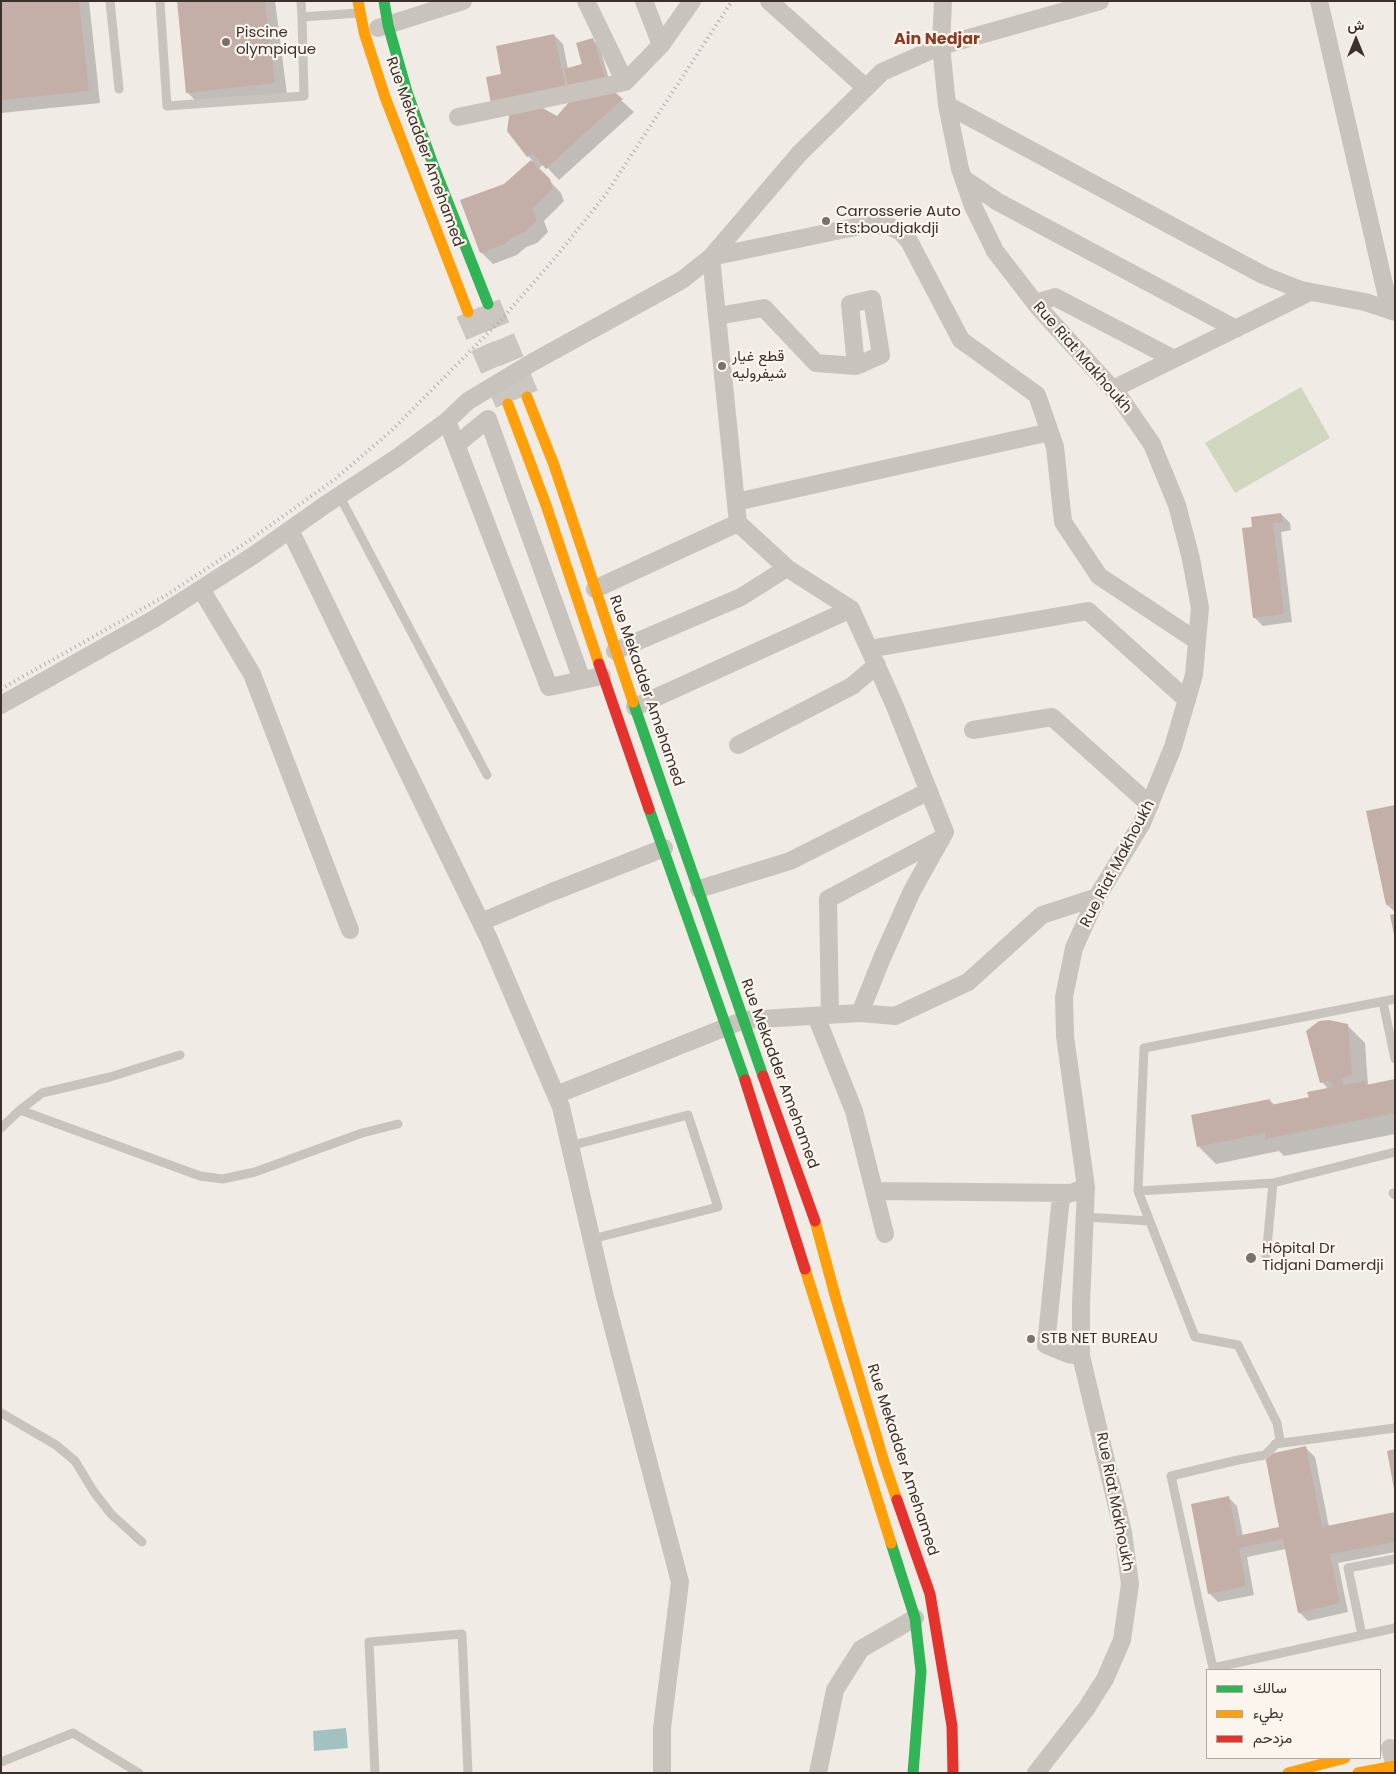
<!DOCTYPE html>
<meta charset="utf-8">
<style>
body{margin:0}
#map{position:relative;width:1396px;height:1774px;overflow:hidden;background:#f0ebe5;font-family:Poppins,Vazirmatn,sans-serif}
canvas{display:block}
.frame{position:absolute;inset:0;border:2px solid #3b302b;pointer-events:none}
.legend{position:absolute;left:1206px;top:1669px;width:175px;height:90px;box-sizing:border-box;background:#fbf5ee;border:1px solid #aea6a0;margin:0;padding:6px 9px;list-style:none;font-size:15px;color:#3b302b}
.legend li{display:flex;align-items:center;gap:10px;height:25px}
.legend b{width:25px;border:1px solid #aea6a0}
.north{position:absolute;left:1331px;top:15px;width:50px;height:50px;-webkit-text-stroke:4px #fbf5ee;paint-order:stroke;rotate:0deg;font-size:14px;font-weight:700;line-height:20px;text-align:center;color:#3b302b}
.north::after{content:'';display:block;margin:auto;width:18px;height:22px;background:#3b302b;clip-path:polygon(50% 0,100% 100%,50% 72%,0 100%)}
</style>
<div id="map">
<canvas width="1396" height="1774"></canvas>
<div class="frame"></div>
<ul class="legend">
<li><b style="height:6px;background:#30b455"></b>سالك</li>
<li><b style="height:6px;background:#ff9f0a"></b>بطيء</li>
<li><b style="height:6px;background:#e5322d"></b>مزدحم</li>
</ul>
<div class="north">ش</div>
</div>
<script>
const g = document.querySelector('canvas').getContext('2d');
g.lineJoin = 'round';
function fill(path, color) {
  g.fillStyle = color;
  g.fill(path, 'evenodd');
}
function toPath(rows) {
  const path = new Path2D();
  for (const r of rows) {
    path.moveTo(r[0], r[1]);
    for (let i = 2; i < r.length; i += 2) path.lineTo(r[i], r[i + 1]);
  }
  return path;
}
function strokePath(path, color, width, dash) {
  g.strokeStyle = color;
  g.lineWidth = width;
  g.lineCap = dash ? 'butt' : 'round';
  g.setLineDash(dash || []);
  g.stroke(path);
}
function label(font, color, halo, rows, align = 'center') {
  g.font = font + ' Poppins,Vazirmatn,sans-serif';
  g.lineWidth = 4.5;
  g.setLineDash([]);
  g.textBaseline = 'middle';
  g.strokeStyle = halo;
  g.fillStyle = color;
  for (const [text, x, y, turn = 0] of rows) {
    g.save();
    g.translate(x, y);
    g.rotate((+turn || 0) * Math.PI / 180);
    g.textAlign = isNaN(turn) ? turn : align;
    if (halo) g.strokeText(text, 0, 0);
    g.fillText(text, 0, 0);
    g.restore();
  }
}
fill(toPath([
 [1301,387,1330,438,1235,493,1205,443]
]), '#d1d6bf');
fill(toPath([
 [346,1728,348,1748,314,1751,313,1731]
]), '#a1c2c1');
fill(toPath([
 [1,1,89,1,100,103,1,113],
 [179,1,275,1,287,94,199,104,187,92],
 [554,35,563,44,568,69,584,65,593,40,599,45,611,86,535,105,557,117,611,91,634,112,559,180,544,164,538,169,561,193,564,201,544,221,548,232,537,243,526,247,517,255,493,264,481,252,505,185,533,161,528,156,511,110,503,75],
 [1281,514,1290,523,1291,530,1281,532,1292,622,1263,626,1254,617,1253,528],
 [1395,806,1395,912,1387,905],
 [1347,1025,1365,1043,1368,1085,1395,1080,1395,1134,1284,1156,1279,1151,1216,1164,1198,1146,1269,1100,1275,1105,1310,1098,1328,1089,1322,1082],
 [1306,1448,1315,1457,1329,1527,1395,1513,1395,1552,1338,1563,1348,1612,1308,1621,1299,1612,1286,1549,1247,1557,1254,1595,1218,1602,1209,1593,1228,1497,1237,1506,1243,1536,1281,1528]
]), '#0003');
fill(toPath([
 [1,1,79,1,89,91,1,100],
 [177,1,265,1,275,83,186,93],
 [554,34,566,89,491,104,486,77,501,74,496,46],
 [593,38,606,81,570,91,564,69,582,64,576,43],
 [612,90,623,99,587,131,546,169,532,153,527,157,507,131,510,109,537,105,557,116,569,102],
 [531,160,550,179,553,189,532,209,537,220,525,232,514,236,505,244,480,253,460,200,504,184],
 [1281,513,1283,522,1273,523,1284,614,1253,618,1242,528,1252,527,1251,517],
 [1395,805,1395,903,1386,905,1366,811],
 [1395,914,1395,935,1394,935,1390,915],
 [1329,1020,1348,1024,1352,1075,1342,1078,1343,1085,1366,1081,1366,1085,1395,1079,1395,1113,1265,1139,1265,1133,1197,1147,1191,1115,1270,1099,1271,1105,1309,1097,1307,1092,1333,1087,1329,1081,1320,1083,1306,1031,1319,1021],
 [1306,1446,1322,1527,1395,1512,1395,1542,1330,1554,1340,1603,1298,1613,1283,1539,1239,1548,1246,1586,1208,1594,1191,1504,1229,1496,1237,1536,1279,1527,1265,1455],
 [1395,1449,1395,1489,1394,1489,1387,1451]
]), '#c3afa7');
strokePath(toPath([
 [488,304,527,397],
 [468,312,508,404]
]), '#ccc6c0', 25, [25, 12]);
strokePath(toPath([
 [110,1,119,89],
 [160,1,167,106,304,96,302,17,358,13],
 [301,1,302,17],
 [339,495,487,775],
 [1383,1002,1395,1059],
 [20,1110,200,1176,223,1179,255,1172,362,1133,398,1124],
 [1,1128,20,1110,42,1093,110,1077,180,1055],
 [570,1146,688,1115,718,1207,592,1239],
 [1273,1183,1395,1152],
 [1138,1191,1195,1337,1238,1345,1277,1423,1280,1440,1265,1455,1238,1460,1171,1476,1213,1668],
 [1393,1193,1395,1195],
 [1085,1217,1150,1221],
 [1266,1257,1273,1183,1138,1191,1144,1048,1395,999],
 [1,1413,56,1445,75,1461,94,1492,111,1514,142,1542],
 [1275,1444,1395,1428],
 [1362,1635,1348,1568,1395,1559],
 [1213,1670,1213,1668,1395,1628],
 [1,1762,73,1733,139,1773],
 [375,1773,369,1642,462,1634,468,1773]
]), '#c9c3be', 9);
strokePath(toPath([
 [586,1,625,82,661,45],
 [644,1,661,45,692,1],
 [769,1,866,88],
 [943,1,941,46,947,105,960,169,973,206,995,251,1039,308,1118,395,1152,444,1177,505,1191,559,1200,608,1194,675,1173,747,1142,823,1097,897,1074,948,1064,997,1065,1036,1086,1187,1081,1304,1081,1356,1123,1532,1130,1584,1122,1640,1105,1679,1086,1709,1036,1773],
 [1319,1,1390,310],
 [378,28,463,1],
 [947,105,1263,275,1301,290,1365,302,1395,312],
 [458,117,625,82],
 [964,179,998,202,1236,329],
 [1035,303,1055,297,1174,359],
 [717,316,764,308,816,363,856,366,850,304,872,299,881,355,856,366],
 [1113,389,1310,292],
 [447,421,549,687,602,676],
 [456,445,488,419,582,680],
 [736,502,1050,432],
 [290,530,489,939,561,1107,605,1297,680,1582,662,1728,662,1773],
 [201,589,252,674,350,930],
 [595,589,738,523],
 [869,649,1088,611,1187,700],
 [615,651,741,597,787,568],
 [1,705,154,619,254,555,325,505,398,457,447,421,468,401,533,362,682,280,711,257,799,154,882,72,941,46,1100,1],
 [635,707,851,609],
 [973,730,1052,717,1150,805],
 [738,745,852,686,877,665],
 [699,889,790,861,929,791],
 [1097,897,1042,915,968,982,895,1016,860,1013,882,958,912,891,945,832,894,704,851,609,787,568,738,523,711,257,865,225,889,226,901,232,909,241,961,340,1037,395,1055,447,1063,522,1099,576,1197,641],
 [481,922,552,892,664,848],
 [830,1015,828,899,941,839],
 [816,1016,854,1111,885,1234],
 [556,1095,744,1020,860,1013],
 [874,1191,1072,1193],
 [1081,1356,1068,1354,1046,1345,1061,1197,1086,1187],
 [1390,1748,1395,1766],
 [818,1773,835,1690,861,1649,915,1618]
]), '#c9c3be', 18);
strokePath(toPath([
 [384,1,388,25,407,92,434,167,488,304],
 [633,702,763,1076],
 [649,809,745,1080],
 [891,1543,915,1618,921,1671,913,1773]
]), '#30b455', 11);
strokePath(toPath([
 [358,1,364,32,385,97,468,312],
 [527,397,554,465,633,702],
 [508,404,546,505,599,664],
 [815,1221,836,1299,884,1462,897,1500],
 [805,1269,891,1543],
 [1288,1773,1345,1758],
 [1358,1773,1395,1766]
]), '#ff9f0a', 11);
strokePath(toPath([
 [599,664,649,809],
 [763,1076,815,1221],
 [745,1080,805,1269],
 [897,1500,930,1594,952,1726,953,1773]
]), '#e5322d', 11);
strokePath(toPath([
 [1,689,165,596,244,544,334,480,392,430,501,320,555,258,606,194,732,1]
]), '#b1aca8', 4, [1, 4]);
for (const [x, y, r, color] of [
 [226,42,5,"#7a716c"],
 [826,221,5,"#7a716c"],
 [722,366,5,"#7a716c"],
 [1251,1258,6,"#7a716c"],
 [1031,1339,5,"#7a716c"]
]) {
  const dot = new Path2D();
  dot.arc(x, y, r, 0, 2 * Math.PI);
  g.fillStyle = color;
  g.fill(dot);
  strokePath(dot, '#fbf5ee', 2);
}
label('15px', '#3b302b', '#fbf5ee', [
 ["Piscine",236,33],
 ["olympique",236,50],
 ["Carrosserie Auto",836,212],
 ["Ets:boudjakdji",836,229],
 ["قطع غيار",732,357],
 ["شيفروليه",732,374],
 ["Hôpital Dr",1262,1249],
 ["Tidjani Damerdji",1262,1266],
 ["STB NET BUREAU",1041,1339]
], 'left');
label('15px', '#3b302b', '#fbf5ee', [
 ["Rue Mekadder Amehamed",424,152,70],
 ["Rue Riat Makhoukh",1082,358,49],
 ["Rue Mekadder Amehamed",646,691,71],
 ["Rue Riat Makhoukh",1118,864,-62],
 ["Rue Mekadder Amehamed",779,1074,70],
 ["Rue Mekadder Amehamed",902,1460,72],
 ["Rue Riat Makhoukh",1114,1502,79]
]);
label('bold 16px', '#8c3b22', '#fbf5ee', [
 ["Ain Nedjar",937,40]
]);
</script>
